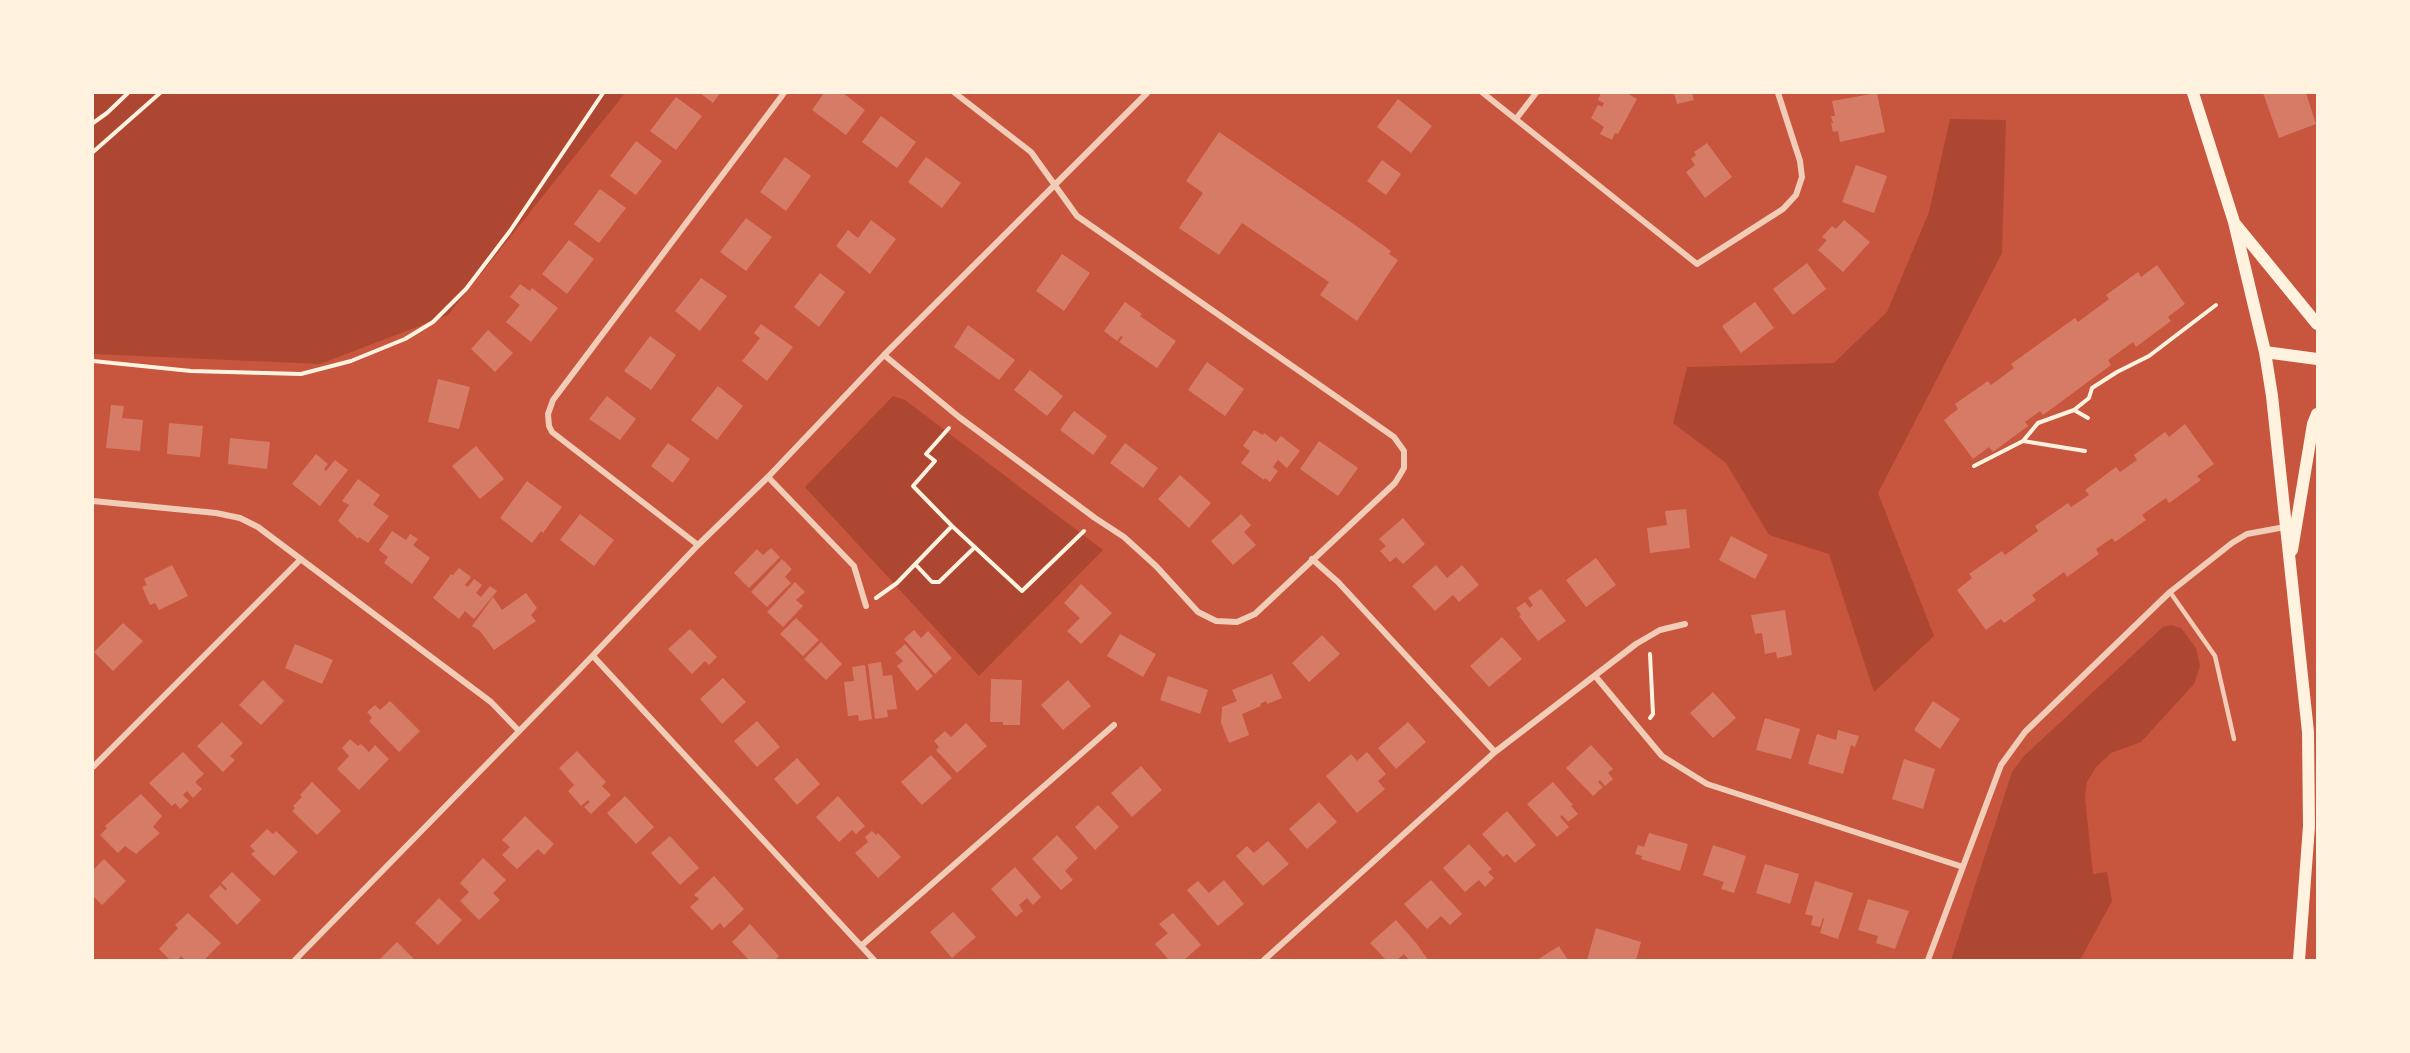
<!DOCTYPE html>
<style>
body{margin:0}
#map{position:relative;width:2410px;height:1053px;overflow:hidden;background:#c8553d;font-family:Ubuntu,sans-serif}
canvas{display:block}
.frame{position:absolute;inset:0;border:94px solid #fff3e0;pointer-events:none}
</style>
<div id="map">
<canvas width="2410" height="1053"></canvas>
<div class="frame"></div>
</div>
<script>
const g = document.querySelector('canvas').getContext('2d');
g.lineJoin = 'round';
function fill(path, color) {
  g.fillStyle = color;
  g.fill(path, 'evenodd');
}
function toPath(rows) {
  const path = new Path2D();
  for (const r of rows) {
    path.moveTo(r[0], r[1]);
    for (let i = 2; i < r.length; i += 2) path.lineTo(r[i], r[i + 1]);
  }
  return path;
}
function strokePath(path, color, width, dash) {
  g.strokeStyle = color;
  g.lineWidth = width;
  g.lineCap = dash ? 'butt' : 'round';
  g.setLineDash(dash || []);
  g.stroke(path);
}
fill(toPath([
 [93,93,625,93,448,315,320,364,93,354],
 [1950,119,2006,120,2002,253,1878,493,1934,636,1874,692,1829,554,1769,535,1726,463,1673,423,1687,367,1834,363,1887,312,1929,212],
 [893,396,905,400,1103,550,979,676,805,487],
 [2171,625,2181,628,2196,648,2200,666,2194,684,2141,742,2111,753,2096,767,2087,782,2085,797,2093,874,2107,872,2112,901,2080,960,1951,960,2012,772,2024,756,2163,627]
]), '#ae4732');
fill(toPath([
 [700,93,720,93,713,103],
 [824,93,843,93,865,110,846,135,812,110],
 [1601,93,1627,93,1637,99,1618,134,1615,133,1612,140,1600,134,1604,127,1591,118,1598,105,1602,107,1604,103,1598,100],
 [1674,93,1692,93,1694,100,1677,104],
 [1877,93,1885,132,1840,142,1838,131,1833,132,1831,123,1833,123,1831,116,1835,116,1832,101],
 [2263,93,2306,93,2316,124,2279,138],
 [676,97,702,116,676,150,650,131],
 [1398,99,1432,126,1411,153,1377,127],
 [881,116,916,142,897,168,862,142],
 [1219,132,1355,225,1391,251,1389,254,1398,260,1357,321,1320,295,1329,282,1242,223,1219,255,1179,228,1203,193,1186,181],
 [636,141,662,161,636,195,610,176],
 [1707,143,1732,177,1705,198,1686,172,1695,165,1691,159,1696,155,1694,152],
 [785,157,811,176,786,211,760,192],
 [926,157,961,183,942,208,908,182],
 [1382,160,1401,174,1386,195,1367,181],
 [1856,165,1887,176,1874,213,1842,202],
 [600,189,626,208,599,243,574,224],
 [746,218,772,237,746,271,720,252],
 [871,220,896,239,870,274,836,246,848,230,858,238],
 [1844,220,1870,242,1843,272,1818,250,1827,240,1822,237,1832,226,1836,229],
 [569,240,594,259,567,294,542,274],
 [1062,254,1090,273,1064,311,1036,291],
 [1807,263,1826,289,1793,315,1773,289],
 [2157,265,2185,304,2168,317,2171,321,2136,347,2133,342,2108,360,2111,365,2043,415,2040,411,2025,422,2028,426,1993,452,1989,447,1973,459,1944,420,1958,409,1955,404,1988,381,1991,385,2014,368,2011,364,2075,318,2078,322,2109,299,2106,295,2138,272,2141,277],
 [820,273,845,292,819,327,794,307],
 [701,278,727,296,700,331,675,311],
 [520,284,530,291,532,288,558,308,531,342,506,322,520,305,510,297],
 [1125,302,1142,314,1140,316,1176,341,1157,368,1119,342,1123,337,1121,336,1117,341,1104,331],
 [1755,302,1774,328,1741,353,1722,326],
 [761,324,793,347,767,381,742,361,760,338,754,333],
 [968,325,1015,360,999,380,954,347],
 [488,330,513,353,495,372,471,349],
 [650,336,676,355,651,390,624,371],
 [1207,362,1244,389,1225,416,1188,390],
 [1030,370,1063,396,1047,416,1014,390],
 [438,379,470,387,459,429,428,422],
 [718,386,743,406,717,440,691,420],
 [607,396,636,419,620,440,589,419],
 [111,405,124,406,122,418,143,420,140,451,106,448],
 [1074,411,1107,436,1093,455,1060,430],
 [169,423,203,426,200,457,167,454],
 [2185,424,2214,464,2197,476,2201,480,2169,503,2166,498,2142,515,2146,520,2115,542,2112,538,2096,549,2099,554,2067,577,2064,572,2032,595,2036,600,2004,623,2001,619,1986,630,1957,590,1972,578,1969,574,2002,551,2005,555,2038,531,2035,526,2068,503,2071,507,2089,495,2085,490,2116,467,2120,472,2137,460,2134,455,2165,432,2169,437],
 [1254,430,1263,435,1264,433,1276,442,1281,436,1300,451,1287,468,1278,460,1273,467,1278,471,1270,482,1265,478,1264,480,1241,463,1250,451,1243,446],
 [230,438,270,442,267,469,228,464],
 [1319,441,1358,468,1338,496,1300,469],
 [668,443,690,459,673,483,651,466],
 [1125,443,1158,468,1143,488,1110,463],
 [476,446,504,479,480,499,452,466],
 [316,454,328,464,324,469,326,471,335,460,348,470,320,506,292,484],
 [1180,475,1211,503,1189,528,1158,499],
 [358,479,380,495,373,505,389,516,368,543,359,537,358,539,338,521,349,505,342,501],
 [527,481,562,507,543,533,541,531,532,543,500,518],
 [1686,509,1690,548,1650,553,1647,528,1667,525,1665,511],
 [580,514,614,540,594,566,560,540],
 [1241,514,1251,525,1244,532,1256,545,1233,565,1211,541],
 [1403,518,1425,544,1403,564,1396,557,1390,562,1380,551,1386,546,1379,539],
 [392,531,406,540,410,534,418,539,413,545,430,558,412,584,384,563,388,557,379,550],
 [1731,536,1768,555,1755,579,1719,560],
 [771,548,780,557,749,588,734,573,757,549,763,555],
 [1596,558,1616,585,1586,607,1566,580],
 [782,559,792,569,785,577,791,583,767,607,751,592],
 [172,565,188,596,159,610,155,603,150,605,142,587,147,585,144,579],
 [1436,565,1447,578,1462,565,1479,585,1459,602,1453,595,1435,611,1412,586],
 [459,568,471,577,465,585,468,587,474,579,482,585,476,593,481,597,490,586,497,591,474,619,465,611,459,619,433,598,451,574,453,575],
 [795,582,805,592,796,600,803,606,783,627,767,612],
 [1081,584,1112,613,1081,644,1067,631,1080,618,1064,603],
 [1541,589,1566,621,1538,641,1519,616,1521,615,1516,608,1525,602,1530,608,1533,605,1528,598],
 [526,593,537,608,531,615,536,621,494,650,480,631,472,626,493,597,502,610],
 [1785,610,1792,655,1777,658,1776,652,1765,654,1762,633,1755,634,1751,615],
 [796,618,819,640,803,656,780,634],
 [123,623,143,641,113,671,94,652],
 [690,629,717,657,709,665,705,661,692,674,668,649],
 [914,630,921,638,928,631,952,658,935,674,904,639],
 [1120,634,1156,654,1143,677,1107,656],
 [1322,635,1340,654,1309,682,1292,663],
 [1502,637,1522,659,1489,687,1470,666],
 [821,642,842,664,826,680,804,659],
 [295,644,333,660,322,684,285,668],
 [905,644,933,676,917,691,897,666,903,661,895,653],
 [881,662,883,676,892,675,897,709,887,710,888,717,875,719,868,664],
 [865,665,872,719,859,721,858,715,848,716,844,682,854,681,852,667],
 [1272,674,1282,698,1267,704,1266,701,1260,704,1261,706,1242,714,1249,735,1229,743,1221,723,1222,707,1237,701,1232,690],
 [1168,676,1208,690,1200,714,1160,700],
 [723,678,746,702,722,724,700,699],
 [991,679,1022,680,1020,725,1003,725,1003,722,990,722],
 [263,680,284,701,261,725,239,705],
 [1068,680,1091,706,1063,730,1041,705],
 [1713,692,1736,718,1713,738,1690,713],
 [390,701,420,731,399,752,369,721,372,718,367,712,375,705,380,710],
 [1933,701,1960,719,1940,749,1914,730],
 [1765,718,1800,729,1791,759,1756,750],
 [757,721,780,747,757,767,734,741],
 [222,722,243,743,230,756,235,760,223,772,197,746],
 [1408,722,1426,742,1396,769,1378,748],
 [966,723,987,746,957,773,936,750,939,747,934,741,945,731,951,737],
 [1838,730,1859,736,1855,747,1851,745,1843,774,1808,764,1817,734,1836,740],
 [350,739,358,746,361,744,369,752,375,745,389,759,359,790,337,769,349,756,342,748],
 [1591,745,1613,769,1608,773,1613,779,1605,786,1600,780,1598,782,1603,787,1593,796,1566,768],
 [577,751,606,782,602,786,611,795,591,814,584,807,590,802,588,800,581,806,568,791,574,785,559,768],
 [183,752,204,774,195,782,202,789,193,798,187,791,183,795,189,801,180,809,175,803,172,806,149,783],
 [1367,752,1386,774,1378,781,1385,789,1357,813,1326,776,1351,754,1357,761],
 [931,755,952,778,922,805,901,782],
 [797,758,820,784,797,805,774,779],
 [1904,759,1935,769,1923,809,1892,799],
 [1141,766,1162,790,1132,817,1111,793],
 [312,782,341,811,317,835,292,811,295,808,293,806,302,797,300,795],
 [1553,782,1573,805,1571,806,1578,814,1568,822,1562,815,1560,817,1569,827,1557,837,1527,804],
 [141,794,162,816,153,827,160,833,136,854,125,846,118,853,100,835,107,828,105,826],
 [625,796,654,827,636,844,607,813],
 [838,796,865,826,856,834,852,830,839,842,816,817],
 [1319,802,1337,822,1307,849,1289,829],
 [1098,805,1119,827,1095,850,1075,827],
 [1507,811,1536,845,1515,863,1507,854,1503,857,1482,834],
 [525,816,554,844,544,855,538,849,517,869,502,855,510,847,502,840],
 [267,829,273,834,276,831,298,852,274,876,251,854,255,851,250,846],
 [872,831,876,835,878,833,901,857,878,878,855,853,868,842,865,837],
 [1649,833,1688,844,1680,871,1641,859,1642,856,1635,854,1638,845,1644,847],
 [1057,835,1078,858,1065,871,1073,880,1061,890,1032,859],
 [670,836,699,868,680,885,651,853],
 [1268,841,1289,864,1263,886,1236,856,1247,846,1254,853],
 [1469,844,1492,869,1488,872,1494,878,1485,887,1479,880,1465,892,1443,868],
 [1713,845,1746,856,1734,893,1721,889,1724,882,1703,875],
 [483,858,506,880,493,893,500,900,479,920,460,901,469,892,460,883],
 [104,859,126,881,102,905,93,896,93,870],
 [1765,864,1799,874,1790,904,1756,893],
 [1015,867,1041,897,1033,905,1027,898,1019,905,1023,911,1016,917,991,889],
 [232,872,261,900,237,925,209,896,220,885,226,891,227,889,221,883],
 [714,876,744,909,724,928,720,923,712,930,690,907,699,899,694,895],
 [1224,880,1244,904,1218,926,1187,890,1198,881,1209,893],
 [1431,880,1462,914,1450,925,1441,916,1427,929,1404,904],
 [1815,881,1853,893,1838,939,1820,933,1824,919,1823,918,1820,927,1811,925,1813,916,1805,914],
 [439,898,462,920,438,945,415,923],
 [1868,899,1909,911,1895,949,1876,943,1878,936,1858,930],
 [953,912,976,937,952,958,930,932],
 [188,913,221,943,204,960,185,960,181,956,178,960,170,960,159,949,178,928,175,925],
 [1173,913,1201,945,1184,960,1169,960,1155,944,1168,933,1159,924],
 [1396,920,1417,944,1428,960,1409,960,1404,954,1397,960,1386,960,1370,943],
 [750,924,779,956,775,960,749,960,732,942],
 [1596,928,1641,942,1636,960,1587,960],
 [397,942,415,960,379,960],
 [1559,946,1568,960,1537,960]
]), '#d67c66');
strokePath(toPath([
 [93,123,107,113,128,93],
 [93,152,160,93],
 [93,361,191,371,301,374,351,361,405,339,433,322,466,289,510,231,603,93],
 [2074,410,2089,398,2092,388,2117,372,2149,356,2216,305],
 [2085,451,2023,441,2038,423,2074,410,2088,418],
 [1974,466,2023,441],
 [952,526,1022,591,1084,531],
 [915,564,932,582,939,582,975,547],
 [876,598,897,583,952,526,913,486,935,461,926,454,949,428],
 [1650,654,1653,714,1650,718]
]), '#fff3e0', 4);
strokePath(toPath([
 [2170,592,2215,656,2234,739]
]), '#f1ccb7', 4.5);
strokePath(toPath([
 [1483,93,1697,264,1783,209,1796,195,1802,177,1800,161,1778,93],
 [1516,119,1536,93],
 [884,355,959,417,1095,518,1124,537,1156,566,1198,612,1216,621,1237,622,1255,614,1395,483,1404,468,1404,451,1394,437,1077,216,1031,152,955,93],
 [768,477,854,566,866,606],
 [93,501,216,513,240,518,258,527,491,702,519,731],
 [698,545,552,432,549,426,548,414,553,400,784,93],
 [1312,559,1338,582,1495,752],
 [593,656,874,960],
 [1596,677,1662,756,1707,784,1963,867],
 [93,767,301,559],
 [861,946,1114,725],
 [295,960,578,671,698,545,768,477,884,355,1147,93],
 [1264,960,1495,752,1636,644,1660,630,1685,624],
 [1928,960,2001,765,2025,732,2170,592,2232,543,2247,534,2285,527]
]), '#f1ccb7', 6);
strokePath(toPath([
 [2193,93,2234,222,2265,352,2272,396,2308,732,2309,826,2299,960],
 [2236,225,2317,324],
 [2265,352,2317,359],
 [2292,550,2313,424,2317,414]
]), '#fff3e0', 12);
</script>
